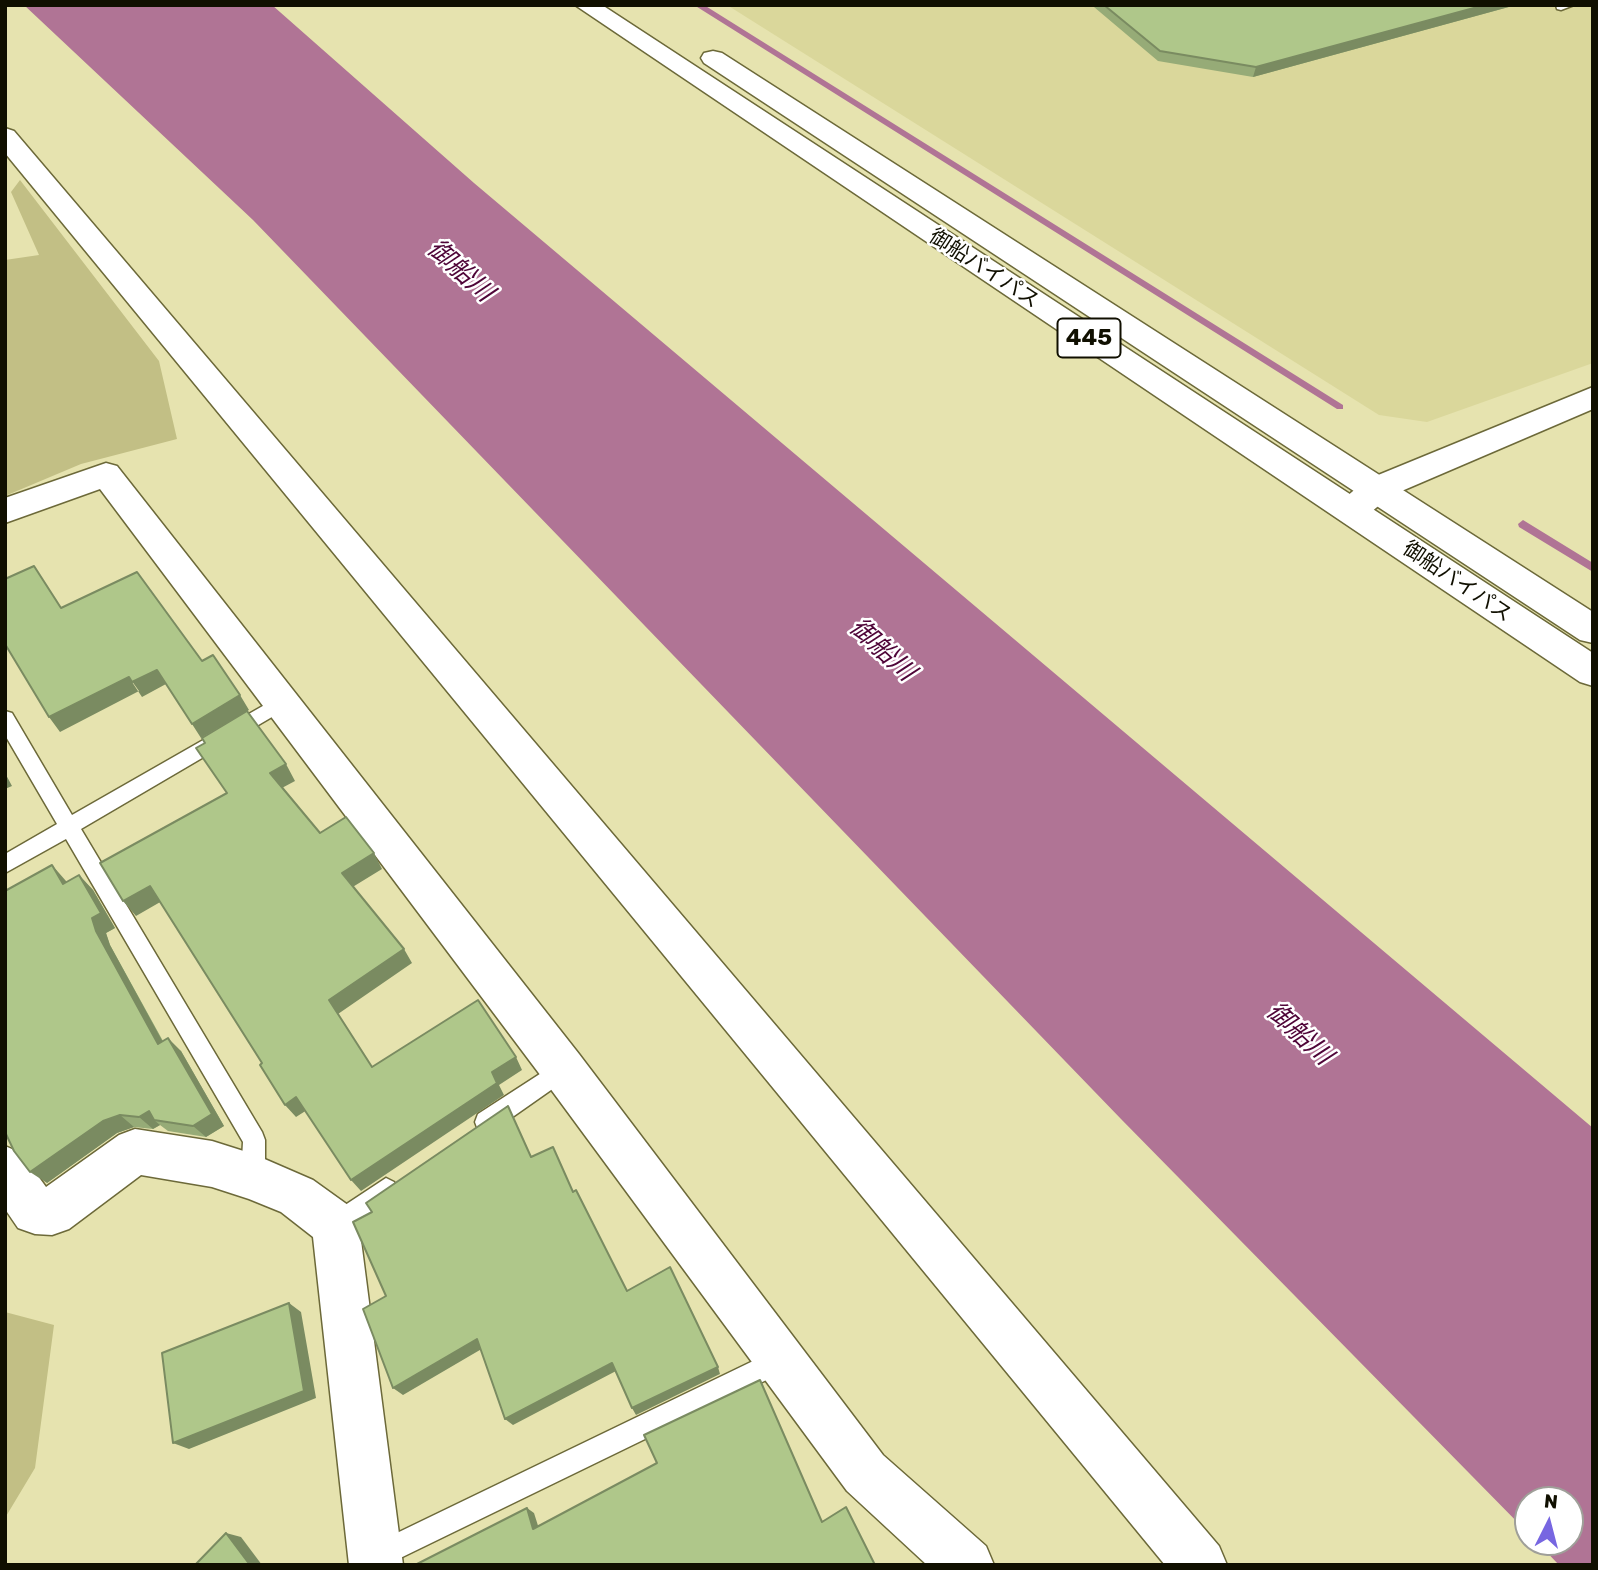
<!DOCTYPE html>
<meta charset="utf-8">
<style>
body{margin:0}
#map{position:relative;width:1598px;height:1570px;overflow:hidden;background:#e6e3af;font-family:Rubik,sans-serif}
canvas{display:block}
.frame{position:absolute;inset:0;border:7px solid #100f00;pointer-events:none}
.north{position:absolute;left:1514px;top:1486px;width:70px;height:70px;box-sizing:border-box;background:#fff;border:2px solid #9f9f99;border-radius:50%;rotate:6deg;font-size:19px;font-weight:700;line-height:28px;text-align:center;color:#100f00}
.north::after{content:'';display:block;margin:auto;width:24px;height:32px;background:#7766e1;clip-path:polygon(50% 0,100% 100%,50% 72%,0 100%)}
</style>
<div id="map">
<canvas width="1598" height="1570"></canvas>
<div class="frame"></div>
<div class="north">N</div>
</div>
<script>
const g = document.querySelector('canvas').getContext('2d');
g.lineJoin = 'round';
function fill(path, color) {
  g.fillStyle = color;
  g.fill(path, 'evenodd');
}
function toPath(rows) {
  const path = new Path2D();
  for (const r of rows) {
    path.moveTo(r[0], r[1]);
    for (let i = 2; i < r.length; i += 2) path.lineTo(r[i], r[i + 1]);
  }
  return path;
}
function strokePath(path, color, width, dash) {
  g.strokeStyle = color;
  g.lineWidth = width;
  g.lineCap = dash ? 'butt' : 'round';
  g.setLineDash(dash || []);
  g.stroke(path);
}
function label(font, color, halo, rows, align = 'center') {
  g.font = font + ' Rubik,"Noto Sans JP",sans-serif';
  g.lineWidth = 5;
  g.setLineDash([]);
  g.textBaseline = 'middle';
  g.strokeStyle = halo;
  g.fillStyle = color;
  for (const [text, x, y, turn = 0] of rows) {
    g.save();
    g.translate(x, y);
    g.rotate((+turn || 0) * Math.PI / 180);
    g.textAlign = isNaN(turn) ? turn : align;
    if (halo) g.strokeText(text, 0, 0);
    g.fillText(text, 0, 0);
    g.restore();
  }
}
fill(toPath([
 [727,5,1593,5,1593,363,1427,422,1379,415]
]), '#dad79b');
fill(toPath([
 [20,180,159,361,177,439,81,464,5,496,5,260,39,255,11,192],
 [5,1312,54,1325,35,1468,5,1518]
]), '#c2bf85');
fill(toPath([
 [24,5,272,5,474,183,1593,1128,1593,1565,1559,1565,1537,1542,1570,1542,1570,1500,1528,1500,1528,1533,1121,1119,253,220]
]), '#b07495');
fill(toPath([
 [694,5,704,5,1343,405,1343,409,1337,409,694,5],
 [1523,520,1593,563,1593,572,1519,527,1518,524,1523,520]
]), '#b07495');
const service = toPath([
 [1556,5,1574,5,1561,10,1557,9,1556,5],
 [282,695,291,702,289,707,81,829,262,1132,265,1140,265,1177,261,1185,253,1189,245,1185,241,1177,243,1142,66,839,5,873,5,854,57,824,5,735,5,711,12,713,72,815,282,695],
 [563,1059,571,1062,574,1069,571,1076,494,1130,486,1133,478,1130,475,1122,478,1114,563,1059],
 [386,1178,394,1182,398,1190,394,1198,343,1233,335,1237,327,1233,323,1225,327,1217,386,1178],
 [780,1348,789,1351,792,1360,789,1369,388,1564,370,1564,366,1555,370,1546,780,1348]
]);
const minor = toPath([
 [5,128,14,131,1219,1546,1227,1565,1165,1565,5,153,5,128],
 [106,463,117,466,579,1054,883,1455,986,1546,994,1565,927,1565,847,1491,547,1084,100,489,5,523,5,498,106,463],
 [135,1129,212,1141,253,1154,313,1180,352,1208,359,1225,403,1565,349,1565,313,1237,281,1212,249,1199,212,1187,141,1175,69,1229,52,1235,35,1234,18,1228,5,1209,5,1146,21,1153,46,1187,119,1135,135,1129]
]);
const tertiary = toPath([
 [1593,387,1593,409,1390,496,1363,519,1351,523,1339,519,1334,511,1339,503,1366,480,1593,387]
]);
const trunk = toPath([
 [575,5,602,5,1593,653,1593,686,1580,682,575,5],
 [713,51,722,53,1593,612,1593,643,1580,640,704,63,701,58,704,53,713,51]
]);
strokePath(service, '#6c6939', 3);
strokePath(minor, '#6c6939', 3);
strokePath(tertiary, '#6c6939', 3);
strokePath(trunk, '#6c6939', 3);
fill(service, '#fff');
fill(minor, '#fff');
fill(tertiary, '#fff');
fill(trunk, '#fff');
fill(toPath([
 [1094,5,1516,5,1253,77,1158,61,1094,7],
 [79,875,93,890,115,928,106,933,110,945,163,1041,181,1051,224,1126,206,1137,168,1131,160,1125,153,1129,134,1127,117,1133,47,1183,67,882]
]), '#96ab77');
fill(toPath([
 [1485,5,1516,5,1253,77,1256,67],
 [157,670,166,684,142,697,132,682],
 [129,677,139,691,60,732,49,717],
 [240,695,249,710,201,738,192,724],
 [286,764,295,781,280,789,270,773],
 [5,773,12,786,5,789],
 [374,853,382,869,351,888,342,873],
 [52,865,66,881,77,899,63,884],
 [79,875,93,890,115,928,106,933,110,945,171,1057,158,1044,96,931],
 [150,886,162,901,136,916,123,901],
 [404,949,412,963,338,1014,329,1000],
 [168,1038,181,1051,224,1126,206,1137,193,1126],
 [516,1057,522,1070,499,1085,504,1095,361,1191,351,1180,492,1072],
 [296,1097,307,1110,296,1117,285,1105],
 [149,1111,154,1120,160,1125,153,1129,139,1117],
 [120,1115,134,1127,117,1133,47,1183,30,1172,103,1121],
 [289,1303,301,1312,316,1398,189,1449,173,1443],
 [477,1339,485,1347,403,1395,393,1388],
 [612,1363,616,1371,513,1425,505,1419],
 [718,1367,720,1374,636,1415,632,1408],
 [527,1508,534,1513,540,1532,533,1529],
 [226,1533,241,1537,262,1565,250,1565]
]), '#7a8b61');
const building = toPath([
 [1104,5,1485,5,1256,67,1160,51,1104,5],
 [34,566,61,608,137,572,202,661,213,655,240,695,192,724,157,670,132,682,129,677,49,717,5,644,5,579,34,566],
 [247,711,286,764,270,773,320,833,346,817,374,853,342,873,404,949,329,1000,372,1067,478,1000,516,1057,492,1072,497,1083,351,1180,296,1097,285,1105,260,1065,262,1063,150,886,123,901,100,863,227,793,196,748,205,743,202,738,247,711],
 [52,865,63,884,79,875,101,913,92,918,96,931,158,1044,168,1038,212,1114,193,1126,154,1120,149,1111,139,1117,120,1115,103,1121,30,1172,14,1151,5,1132,5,891,52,865],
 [508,1106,531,1157,553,1147,573,1192,576,1190,627,1291,670,1267,718,1367,632,1408,612,1363,505,1419,477,1339,393,1388,363,1309,386,1296,353,1222,372,1212,366,1203,508,1106],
 [289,1303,304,1391,173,1443,162,1353,289,1303],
 [760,1380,822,1522,846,1507,875,1565,415,1565,527,1508,533,1529,657,1463,644,1435,760,1380],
 [226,1533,250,1565,195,1565,226,1533]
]);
fill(building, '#afc78a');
strokePath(building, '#7a8b61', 2);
label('21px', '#100f00', '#fff', [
 ["御船バイパス",984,269,33],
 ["御船バイパス",1457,582,34]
]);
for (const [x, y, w] of [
 [1089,338,63]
]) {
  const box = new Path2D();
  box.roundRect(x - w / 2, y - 19.5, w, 39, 5);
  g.fillStyle = '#fff';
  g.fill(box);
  strokePath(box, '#100f00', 2);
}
label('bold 23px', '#100f00', null, [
 ["445",1089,338]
]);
label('italic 26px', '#4f0538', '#fff', [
 ["御船川",460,271,42],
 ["御船川",882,650,43],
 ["御船川",1299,1034,43]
]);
</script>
